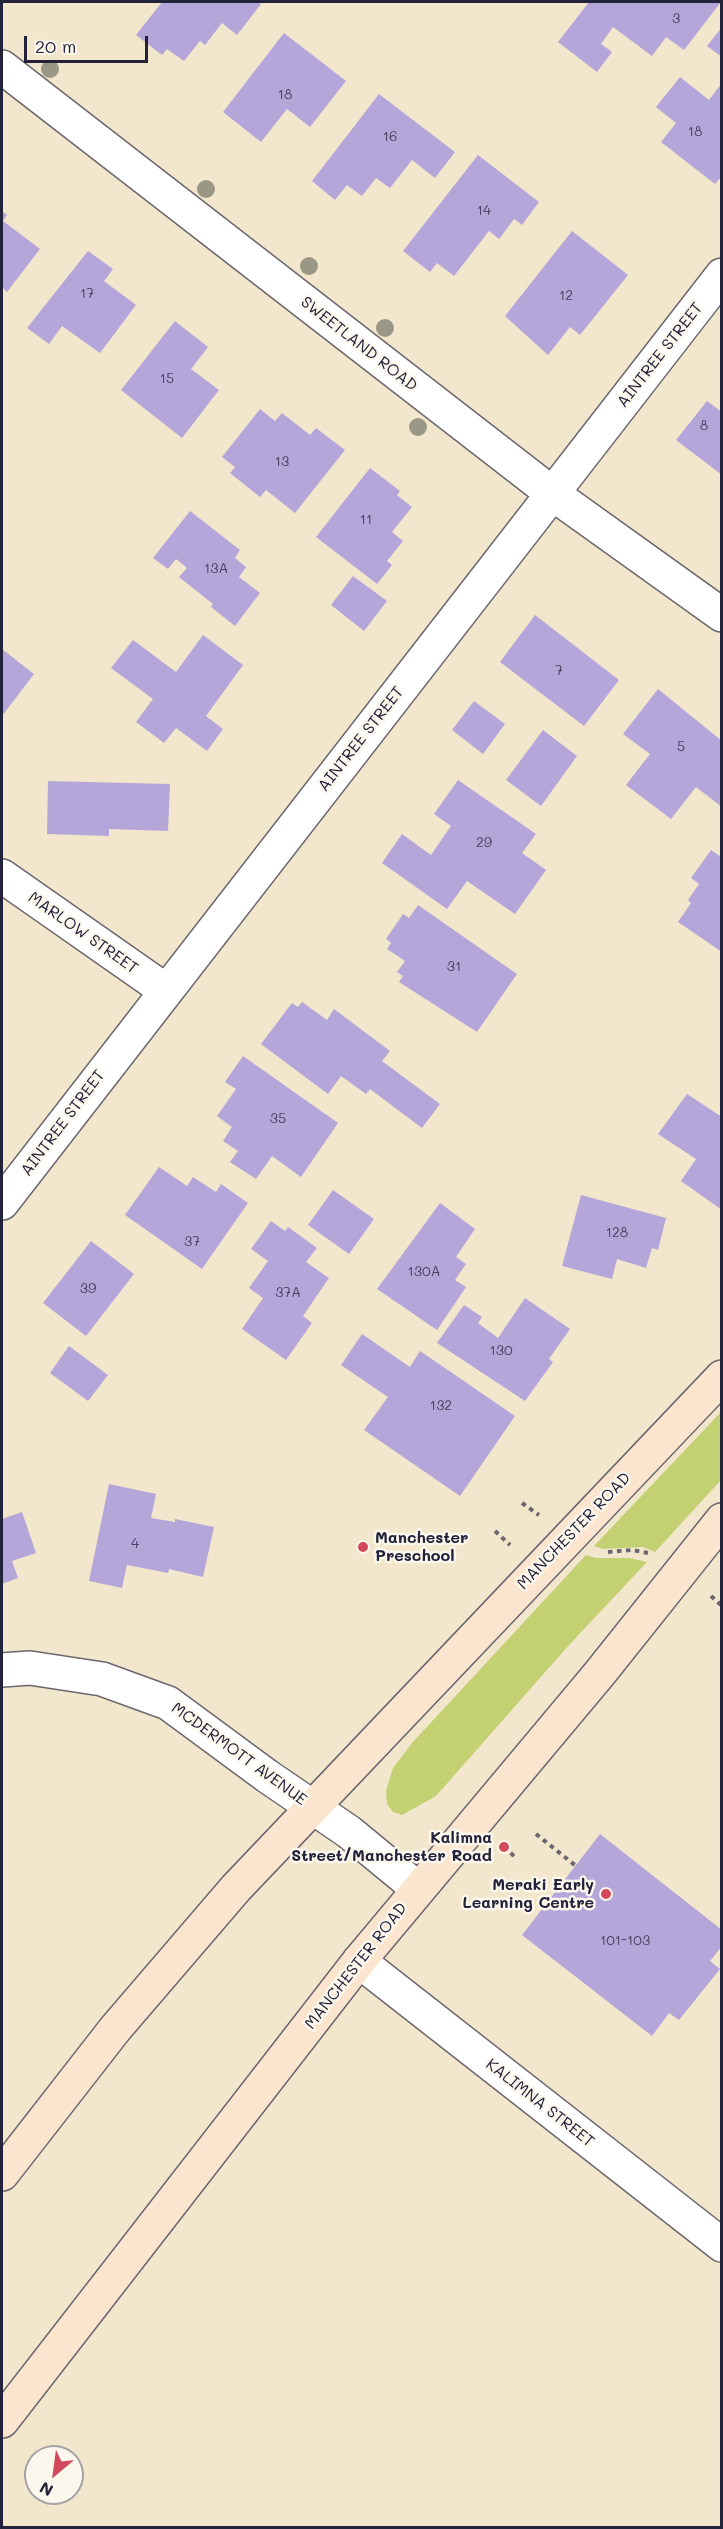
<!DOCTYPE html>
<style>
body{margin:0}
#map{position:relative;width:723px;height:2529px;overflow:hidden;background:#f2e6cc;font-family:Mali,sans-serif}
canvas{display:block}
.frame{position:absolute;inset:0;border:3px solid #22223b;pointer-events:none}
.north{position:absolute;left:24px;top:2445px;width:60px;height:60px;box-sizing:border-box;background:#fbf7ec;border:2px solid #a4a2a5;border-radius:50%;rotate:209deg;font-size:16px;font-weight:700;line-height:24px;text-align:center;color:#22223b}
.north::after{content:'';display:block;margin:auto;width:21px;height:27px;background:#d1495b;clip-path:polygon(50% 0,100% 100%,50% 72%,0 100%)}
.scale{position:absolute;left:24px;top:36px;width:124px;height:27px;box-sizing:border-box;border:3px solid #22223b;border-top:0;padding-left:8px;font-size:18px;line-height:21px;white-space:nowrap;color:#22223b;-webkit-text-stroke:4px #fbf7ec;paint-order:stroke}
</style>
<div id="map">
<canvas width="723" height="2529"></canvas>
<div class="frame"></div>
<div class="north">N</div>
<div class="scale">20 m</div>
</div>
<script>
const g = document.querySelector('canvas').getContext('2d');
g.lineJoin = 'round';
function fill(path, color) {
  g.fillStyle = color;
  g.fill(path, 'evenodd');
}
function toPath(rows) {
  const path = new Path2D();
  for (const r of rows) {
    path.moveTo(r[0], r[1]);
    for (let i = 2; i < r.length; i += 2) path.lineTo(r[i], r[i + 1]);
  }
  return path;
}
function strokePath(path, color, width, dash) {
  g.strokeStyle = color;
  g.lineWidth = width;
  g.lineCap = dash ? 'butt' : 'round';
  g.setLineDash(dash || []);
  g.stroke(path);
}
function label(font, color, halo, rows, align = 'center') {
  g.font = font + ' Mali,sans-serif';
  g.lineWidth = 5;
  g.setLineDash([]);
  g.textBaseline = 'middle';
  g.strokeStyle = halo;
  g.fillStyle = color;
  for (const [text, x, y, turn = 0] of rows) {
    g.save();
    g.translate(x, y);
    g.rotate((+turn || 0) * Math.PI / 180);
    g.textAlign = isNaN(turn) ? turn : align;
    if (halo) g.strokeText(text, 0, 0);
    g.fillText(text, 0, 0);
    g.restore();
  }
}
fill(toPath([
 [721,1412,721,1480,655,1552,643,1547,603,1549,594,1546],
 [586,1555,596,1558,630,1558,647,1562,569,1645,436,1796,402,1815,393,1812,387,1804,386,1791,393,1768,412,1743]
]), '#c3d173');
fill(toPath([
 [162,2,257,2,261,4,237,35,222,23,205,45,200,41,184,61,167,49,162,55,136,35],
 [589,2,721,2,684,50,666,37,652,56,613,27,601,44,612,52,597,72,558,42],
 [722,27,722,57,707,46],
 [284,33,346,81,310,127,287,109,261,142,223,112],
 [680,77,709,100,722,83,722,176,715,184,661,142,676,123,656,107],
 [379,94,455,152,435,178,412,160,390,188,376,178,362,196,347,185,335,200,312,181],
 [478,155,539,202,522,225,514,219,499,239,489,231,454,276,437,263,430,272,403,251],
 [2,211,7,215,3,221,40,249,7,292,2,287],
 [572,231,628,275,580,335,570,327,548,355,505,316],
 [88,251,113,269,104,281,136,305,100,353,62,326,49,344,27,328],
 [175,321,208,347,191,369,219,390,182,438,121,390],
 [707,401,722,412,722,475,676,440],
 [260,409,275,421,282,413,310,435,316,428,345,450,295,513,266,490,260,497,230,473,235,467,222,457],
 [370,468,400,491,397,495,412,507,392,532,403,541,387,561,392,565,377,584,316,537],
 [190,511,240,550,235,558,246,567,239,577,260,593,235,626,211,607,213,604,179,577,187,568,176,559,168,569,153,558],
 [353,576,387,601,364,631,331,605],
 [535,615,619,680,584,726,500,662],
 [203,635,243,665,206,716,223,729,207,751,176,728,164,743,136,722,153,699,111,668,133,640,176,672],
 [2,649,34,674,2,716],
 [658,689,722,741,722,807,696,787,671,819,626,785,650,754,623,734],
 [474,701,505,724,483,754,452,730],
 [543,730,577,756,541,806,506,780],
 [458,780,536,834,522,853,546,870,515,914,467,881,447,909,382,863,402,834,431,855,451,826,434,814],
 [48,781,170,784,168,831,109,829,109,836,47,834],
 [711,850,720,856,722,854,722,952,678,922,691,903,688,900,699,884,691,878],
 [418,905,517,974,477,1032,399,982,403,976,397,972,405,961,387,949,391,943,386,939,403,914,409,918],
 [302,1002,327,1020,334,1009,390,1051,382,1061,440,1104,422,1128,370,1089,366,1094,341,1076,328,1094,261,1044,292,1003,298,1007],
 [243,1056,338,1123,301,1177,272,1156,256,1179,230,1162,238,1151,223,1141,232,1127,217,1116,236,1089,225,1082],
 [687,1094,722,1117,722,1210,681,1181,696,1159,658,1134],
 [159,1167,187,1186,193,1177,216,1192,221,1184,248,1203,202,1269,125,1215],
 [333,1190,374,1219,349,1254,308,1225],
 [581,1195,666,1218,658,1250,652,1248,646,1268,617,1259,612,1279,562,1266],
 [440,1203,475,1229,456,1257,466,1264,455,1280,466,1287,437,1330,377,1289],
 [271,1221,285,1231,288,1227,317,1248,306,1262,329,1278,303,1316,312,1323,286,1360,242,1329,263,1298,249,1288,268,1261,251,1249],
 [91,1241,134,1274,86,1336,43,1303],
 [525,1298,570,1329,549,1359,553,1362,525,1401,437,1343,464,1305,482,1317,478,1323,498,1338],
 [362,1334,410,1367,420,1351,515,1416,460,1496,364,1430,388,1397,341,1365],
 [69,1346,108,1375,88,1401,50,1373],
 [109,1484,156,1494,151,1518,175,1522,175,1519,214,1527,203,1577,169,1569,168,1573,127,1565,122,1588,89,1581],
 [22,1512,36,1553,12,1561,18,1578,2,1584,2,1519],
 [600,1834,722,1930,722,1946,710,1961,720,1969,679,2020,669,2013,652,2036,522,1935]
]), '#b5a6d9');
const street = toPath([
 [2,67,553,494,722,615],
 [2,876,165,990],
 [2,1203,722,275],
 [2,1670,30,1668,102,1679,168,1703,267,1776,349,1832,417,1888],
 [359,1961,722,2245]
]);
const secondary = toPath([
 [2,2174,115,2029,236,1888,722,1377],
 [2,2421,359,1961,600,1673,722,1520]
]);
strokePath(street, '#6b676e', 36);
strokePath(secondary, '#6b676e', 36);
strokePath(toPath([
 [522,1503,539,1515],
 [495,1531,510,1545],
 [608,1552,632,1550,648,1553],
 [711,1596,721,1605],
 [536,1834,576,1866],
 [504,1847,516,1858]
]), '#6b676e', 4, [4.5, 4.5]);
strokePath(street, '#fff', 33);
strokePath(secondary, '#fce5cf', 33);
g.fillStyle = '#9a9786';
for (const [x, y] of [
 [50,69],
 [206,189],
 [309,266],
 [385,328],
 [418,427]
]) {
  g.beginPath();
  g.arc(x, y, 9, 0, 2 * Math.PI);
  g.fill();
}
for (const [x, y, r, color] of [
 [363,1547,6,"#d1495b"],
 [504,1847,6,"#d1495b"],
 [606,1894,6,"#d1495b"]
]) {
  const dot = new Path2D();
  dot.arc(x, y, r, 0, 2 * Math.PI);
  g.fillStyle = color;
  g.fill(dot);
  strokePath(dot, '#fbf7ec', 2);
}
label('14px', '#474362', null, [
 ["3",676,19],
 ["18",285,95],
 ["18",695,132],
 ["16",390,137],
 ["14",484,211],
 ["17",87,294],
 ["12",566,296],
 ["15",167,379],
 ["8",704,426],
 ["13",282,462],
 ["11",366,520],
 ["13A",216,569],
 ["7",559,671],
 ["5",681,747],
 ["29",484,843],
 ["31",454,967],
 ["35",278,1119],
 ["128",617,1233],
 ["37",192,1242],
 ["130A",424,1272],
 ["39",88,1289],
 ["37A",288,1293],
 ["130",501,1351],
 ["132",441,1406],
 ["4",135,1544],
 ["101-103",625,1941]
]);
label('16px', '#22223b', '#fbf7ec', [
 ["SWEETLAND ROAD",359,344,38],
 ["AINTREE STREET",660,355,-52],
 ["AINTREE STREET",361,739,-52],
 ["MARLOW STREET",83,933,35],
 ["AINTREE STREET",63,1123,-53],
 ["MANCHESTER ROAD",574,1531,-46],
 ["MCDERMOTT AVENUE",239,1754,36],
 ["MANCHESTER ROAD",356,1966,-52],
 ["KALIMNA STREET",540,2103,38]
]);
label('bold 16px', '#22223b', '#fbf7ec', [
 ["Manchester",375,1538,"left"],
 ["Preschool",375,1556,"left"],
 ["Kalimna",492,1838],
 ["Street/Manchester Road",492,1856],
 ["Meraki Early",594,1885],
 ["Learning Centre",594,1903]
], 'right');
</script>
